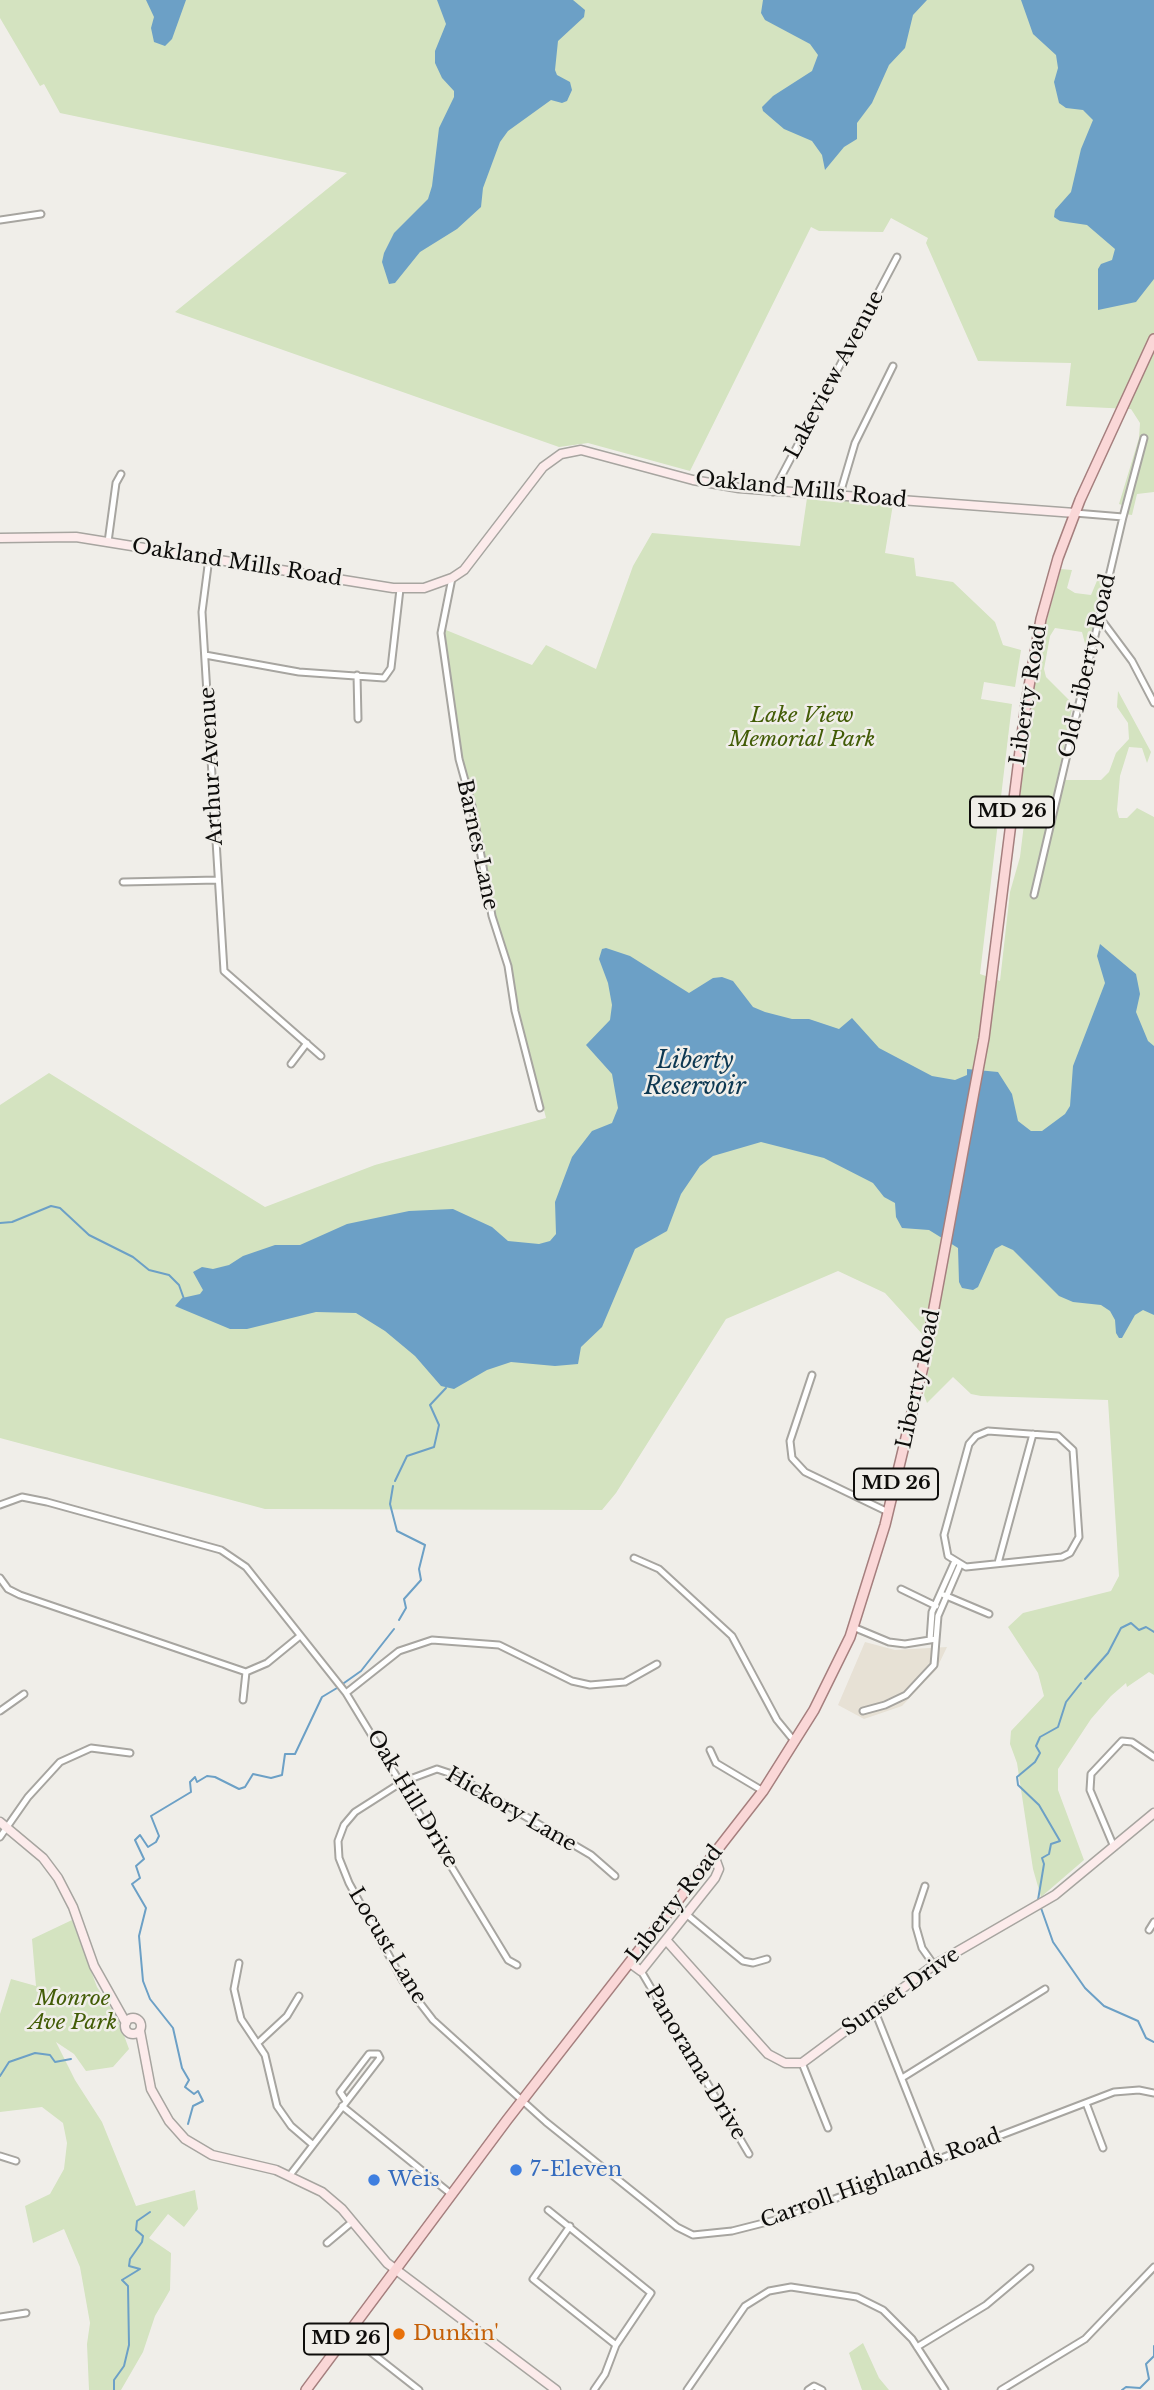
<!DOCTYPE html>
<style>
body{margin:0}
canvas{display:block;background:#f0eee9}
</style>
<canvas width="1154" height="2390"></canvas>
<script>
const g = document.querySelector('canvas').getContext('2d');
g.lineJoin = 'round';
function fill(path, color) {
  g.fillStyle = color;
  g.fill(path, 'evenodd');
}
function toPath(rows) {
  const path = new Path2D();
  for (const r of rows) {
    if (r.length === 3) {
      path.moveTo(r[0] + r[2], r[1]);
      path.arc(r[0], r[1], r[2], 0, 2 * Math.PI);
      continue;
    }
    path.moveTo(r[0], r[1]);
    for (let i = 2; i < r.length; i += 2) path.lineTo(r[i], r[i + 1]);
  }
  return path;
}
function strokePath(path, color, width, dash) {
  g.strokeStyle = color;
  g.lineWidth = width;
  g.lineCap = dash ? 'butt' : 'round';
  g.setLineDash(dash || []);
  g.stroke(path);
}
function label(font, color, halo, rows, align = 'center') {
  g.font = font + ' "Libre Baskerville",serif';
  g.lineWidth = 5;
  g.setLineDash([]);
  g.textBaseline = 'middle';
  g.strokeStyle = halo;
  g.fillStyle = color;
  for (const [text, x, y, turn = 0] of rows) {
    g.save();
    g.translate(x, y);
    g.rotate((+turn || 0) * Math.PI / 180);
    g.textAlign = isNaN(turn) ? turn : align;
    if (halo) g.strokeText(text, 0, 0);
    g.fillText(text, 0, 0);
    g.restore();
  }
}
fill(toPath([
 [865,1642,895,1650,947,1647,936,1670,902,1706,864,1719,838,1705]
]), '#e7e1d5');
fill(toPath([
 [0,0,1154,0,1154,492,1137,494,1132,515,1125,514,1134,483,1129,482,1122,505,1119,504,1139,438,1140,423,1131,409,1066,406,1071,363,978,361,926,243,928,238,891,218,883,232,819,231,811,227,690,471,588,443,559,447,175,312,347,173,60,113,44,84,40,86,0,18],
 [807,498,893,504,885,553,914,558,916,576,953,582,995,622,1003,645,1021,650,1015,687,984,682,981,699,1012,704,980,974,1000,981,1010,892,1020,857,1024,824,1019,808,1026,738,1040,644,1061,569,1072,570,1067,588,1075,593,1091,595,1099,576,1104,574,1087,651,1082,632,1055,628,1050,636,1044,669,1046,677,1073,704,1051,808,1058,810,1065,780,1101,780,1109,772,1116,753,1129,739,1128,723,1117,707,1118,691,1151,752,1147,763,1142,748,1129,747,1120,776,1117,810,1119,818,1127,818,1137,808,1154,817,1154,1675,1149,1672,1127,1687,1126,1683,1111,1696,1091,1719,1058,1769,1058,1790,1084,1860,1041,1897,1033,1869,1017,1763,1010,1744,1011,1731,1044,1696,1038,1673,1008,1627,1023,1613,1111,1591,1119,1576,1108,1400,981,1396,971,1394,953,1377,927,1403,924,1395,933,1346,885,1293,838,1271,726,1319,616,1493,602,1510,265,1509,0,1438,0,1105,49,1073,265,1207,375,1165,546,1118,458,768,441,628,532,665,546,645,596,669,633,566,652,533,800,546],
 [72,1920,97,1987,118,2019,129,2049,113,2067,86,2071,74,2054,56,2042,75,2080,102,2122,136,2206,195,2190,198,2209,184,2227,168,2214,149,2238,171,2253,170,2290,155,2316,143,2352,121,2390,89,2390,87,2344,90,2323,80,2267,64,2229,33,2243,25,2206,50,2194,64,2169,67,2143,63,2123,42,2107,0,2112,0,2014,11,1979,36,1986,32,1939],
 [863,2343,879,2378,889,2390,862,2390,849,2353]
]), '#d4e3c0');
fill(toPath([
 [146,0,186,0,172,39,165,46,154,42,151,28,154,17],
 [437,0,573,0,585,10,584,17,558,41,555,70,557,75,570,82,572,90,567,101,562,103,551,100,508,131,500,142,483,188,481,207,457,229,420,252,395,283,389,284,382,262,384,253,394,233,428,199,432,186,439,128,454,97,454,91,442,78,435,63,435,51,446,24],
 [763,0,927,0,913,15,905,48,889,65,872,103,857,123,857,139,844,147,825,170,822,155,812,141,784,129,763,111,762,107,773,96,812,71,818,55,810,44,765,20,761,13],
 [1021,0,1154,0,1154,279,1136,302,1098,310,1098,269,1101,264,1112,260,1115,249,1087,225,1060,221,1054,217,1055,210,1071,192,1081,149,1093,120,1083,110,1066,108,1059,103,1054,82,1058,68,1056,55,1033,34],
 [1100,944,1136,974,1140,994,1136,1012,1148,1041,1154,1046,1154,1315,1143,1310,1135,1315,1122,1338,1119,1338,1116,1333,1115,1320,1110,1311,1101,1305,1073,1302,1059,1296,1013,1250,1002,1245,995,1249,978,1287,973,1290,962,1288,959,1282,958,1248,929,1230,902,1228,896,1217,895,1203,884,1197,873,1183,824,1158,761,1142,713,1156,700,1166,681,1194,667,1231,635,1249,602,1327,581,1347,578,1364,555,1366,511,1362,487,1370,454,1389,441,1386,415,1356,385,1331,356,1313,316,1312,247,1329,230,1329,175,1306,182,1298,200,1294,203,1290,193,1272,202,1267,213,1269,229,1265,243,1256,275,1245,300,1245,347,1224,409,1211,453,1209,492,1227,508,1241,539,1244,550,1241,556,1234,555,1202,572,1157,592,1131,612,1123,618,1108,612,1074,586,1045,610,1020,612,1005,608,983,599,959,602,949,606,948,630,956,689,993,713,978,722,977,733,981,753,1007,765,1012,792,1019,809,1019,839,1029,852,1018,879,1048,932,1076,955,1080,967,1075,967,1069,998,1072,1012,1094,1018,1121,1031,1131,1042,1131,1065,1114,1070,1106,1073,1066,1105,983,1097,956]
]), '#6ca0c6');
strokePath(toPath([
 [0,1223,12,1222,51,1206,60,1208,89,1235,133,1257,149,1270,169,1275,179,1285,184,1299],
 [395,1481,407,1456,434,1447,439,1425,430,1405,446,1388],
 [393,1486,390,1504,397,1531,425,1545,419,1569,421,1580,404,1599,406,1608,399,1620],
 [1085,1679,1108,1653,1121,1628,1131,1623,1139,1630,1146,1627,1154,1632],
 [344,1683,361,1671,394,1629],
 [1038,1900,1044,1864,1042,1858,1049,1854,1051,1844,1060,1841,1039,1805,1018,1785,1017,1777,1035,1762,1040,1753,1036,1746,1040,1737,1058,1727,1066,1702,1081,1683],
 [1041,1908,1053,1942,1085,1988,1104,2006,1138,2021,1146,2038,1154,2042],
 [0,2076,9,2062,35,2053,50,2055,55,2062,71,2059],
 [188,2124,193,2106,203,2101,198,2091,194,2094,185,2087,189,2080,182,2068,173,2028,150,1999,143,1981,139,1936,146,1908,132,1884,140,1878,136,1866,144,1859,135,1840,140,1835,148,1847,156,1842,159,1836,151,1816,191,1792,190,1782,195,1777,197,1782,207,1776,215,1777,239,1789,245,1787,253,1774,271,1778,282,1775,285,1754,295,1754,322,1697,337,1688],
 [114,2390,114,2380,124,2366,129,2345,128,2286,122,2280,140,2269,129,2266,130,2259,142,2242,143,2236,136,2230,137,2221,150,2212],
 [1122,2390,1126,2387,1140,2388,1149,2379,1146,2364,1154,2356,1154,2346]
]), '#6ca0c6', 2);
const street = toPath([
 [0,220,41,214],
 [773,492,897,257],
 [839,497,855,443,893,366],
 [1075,513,1123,517],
 [108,542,116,483,121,474],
 [209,558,202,612,224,971,321,1056],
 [452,578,441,633,459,759,472,806,492,916,508,966,515,1011,540,1108],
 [1100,618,1132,661,1154,703],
 [205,655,299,672,384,678,391,668,400,589],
 [357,675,358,719],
 [123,882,218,880],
 [1034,895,1123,517,1144,438],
 [291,1064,307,1043],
 [812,1375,790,1441,792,1458,805,1472,888,1512],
 [988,1431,1058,1436,1073,1450,1079,1537,1070,1553,1062,1557,966,1567,948,1556,944,1535,969,1444,976,1436,988,1431],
 [0,1505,22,1497,47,1502,221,1550,246,1567,346,1693,508,1960,517,1965],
 [634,1558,659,1569,732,1636,777,1720,795,1742],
 [998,1563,1033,1434],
 [0,1578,8,1589,20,1595,246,1672,267,1663,300,1636],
 [901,1589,936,1606],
 [944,1595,989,1614],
 [853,1627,889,1642,905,1644,936,1639],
 [930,1640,932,1612,954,1563],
 [346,1693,399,1651,432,1640,499,1645,572,1681,590,1685,625,1682,657,1664],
 [243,1700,246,1672],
 [0,1711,24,1694],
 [863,1711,885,1705,906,1695,934,1665,938,1616,960,1565],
 [710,1750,716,1763,763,1791],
 [0,1837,28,1797,60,1762,91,1748,130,1753],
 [1114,1847,1090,1790,1091,1774,1122,1741,1132,1742,1154,1757],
 [615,1876,591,1855,455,1775,437,1769,402,1782,355,1812,344,1825,338,1841,339,1858,349,1883,403,1981,433,2020,546,2122,677,2227,693,2235,732,2231,787,2217,1114,2092,1139,2090,1154,2093],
 [925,1886,916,1913,916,1927,922,1948,934,1965],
 [686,1914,743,1961,753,1963,767,1959],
 [1149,1930,1154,1922],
 [239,1963,234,1989,241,2019,265,2055,277,2106,291,2126,312,2144],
 [641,1971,749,2154],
 [874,2009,934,2160],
 [259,2042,287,2016,299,1996],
 [802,2063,828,2128],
 [902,2078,1045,1989],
 [1086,2103,1103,2148],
 [342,2106,451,2194],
 [0,2156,16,2161],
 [290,2175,380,2058,378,2054,369,2054,340,2092,346,2101],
 [548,2210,651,2293,616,2345,605,2374,594,2390],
 [570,2226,533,2279,616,2345],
 [327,2243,352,2222],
 [0,2317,26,2313],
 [349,2335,419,2390],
 [917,2347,986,2305,1030,2268],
 [687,2390,745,2306,769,2291,791,2287,857,2297,883,2310,912,2339,945,2390],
 [808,2390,814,2386,822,2390],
 [1001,2390,1085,2339,1154,2267]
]);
const secondary = toPath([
 [0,538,76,537,393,588,424,588,452,578,464,570,543,467,561,454,581,450,693,480,739,488,1075,513],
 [0,1822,43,1858,58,1878,73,1907,94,1966,126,2023],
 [666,1940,768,2054,785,2063,802,2063,934,1965,1055,1895,1154,1813],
 [630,1963,641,1971,715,1878,719,1869,714,1855],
 [133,2026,8],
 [140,2031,151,2089,169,2121,185,2139,212,2155,276,2170,322,2192,342,2209,387,2263,556,2390]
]);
const primary = toPath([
 [306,2390,507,2120,763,1791,814,1710,850,1637,885,1525,923,1367,984,1038,1026,703,1041,619,1058,558,1080,500,1154,339]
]);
strokePath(street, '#a7a5a0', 9);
strokePath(secondary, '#a7a5a0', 11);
strokePath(primary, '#a57f7e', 12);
strokePath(street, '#fff', 5);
strokePath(secondary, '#fcebeb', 8);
strokePath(primary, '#fad7d7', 9);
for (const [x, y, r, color] of [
 [516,2170,7,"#3f7fe0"],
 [374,2180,7,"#3f7fe0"],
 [399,2334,7,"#e8710a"]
]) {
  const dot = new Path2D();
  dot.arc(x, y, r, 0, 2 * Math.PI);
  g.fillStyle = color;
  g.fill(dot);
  strokePath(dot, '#f0eee9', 2.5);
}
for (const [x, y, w] of [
 [1012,812,84],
 [896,1484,84],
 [346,2339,84]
]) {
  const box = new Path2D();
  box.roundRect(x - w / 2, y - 15.5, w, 31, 5);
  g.fillStyle = '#f0eee9';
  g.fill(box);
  strokePath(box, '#0e0d0b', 2);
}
label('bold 19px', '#0e0d0b', null, [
 ["MD 26",1012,812],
 ["MD 26",896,1484],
 ["MD 26",346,2339]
]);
label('21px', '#0e0d0b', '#f0eee9', [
 ["Lakeview Avenue",835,375,-62],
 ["Oakland Mills Road",801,490,6],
 ["Oakland Mills Road",237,563,9],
 ["Old Liberty Road",1088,666,-77],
 ["Liberty Road",1029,695,-81],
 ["Arthur Avenue",212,766,-93],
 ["Barnes Lane",477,845,78],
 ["Liberty Road",919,1379,-78],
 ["Oak Hill Drive",412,1799,59],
 ["Hickory Lane",511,1810,30],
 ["Liberty Road",675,1904,-52],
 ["Locust Lane",387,1946,59],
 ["Sunset Drive",901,1992,-35],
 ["Panorama Drive",695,2063,59],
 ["Carroll Highlands Road",881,2179,-20]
]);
label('italic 21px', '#425c06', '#f0eee9', [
 ["Lake View",802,716],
 ["Memorial Park",802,740],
 ["Monroe",73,1999],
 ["Ave Park",73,2023]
]);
label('21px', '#366cbe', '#f0eee9', [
 ["7-Eleven",530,2170],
 ["Weis",388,2180]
], 'left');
label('21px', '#c56008', '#f0eee9', [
 ["Dunkin'",413,2334]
], 'left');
label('italic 23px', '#0d3852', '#f0eee9', [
 ["Liberty",695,1062],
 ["Reservoir",695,1088]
]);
</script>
